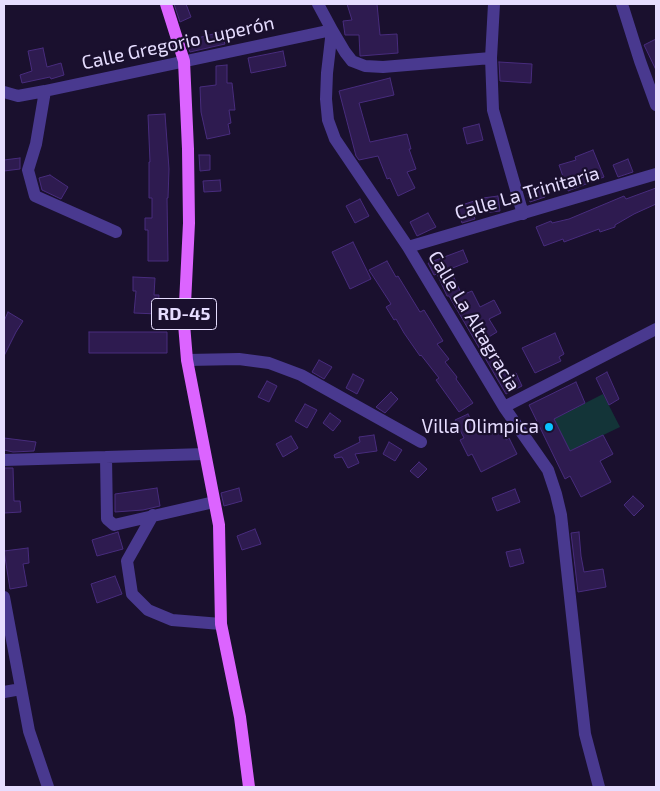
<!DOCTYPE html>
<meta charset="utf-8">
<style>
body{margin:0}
#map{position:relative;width:660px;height:791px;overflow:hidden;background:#1a102e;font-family:"Exo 2",sans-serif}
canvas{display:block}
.frame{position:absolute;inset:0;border:5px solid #e6ddff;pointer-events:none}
</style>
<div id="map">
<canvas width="660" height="791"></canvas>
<div class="frame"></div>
</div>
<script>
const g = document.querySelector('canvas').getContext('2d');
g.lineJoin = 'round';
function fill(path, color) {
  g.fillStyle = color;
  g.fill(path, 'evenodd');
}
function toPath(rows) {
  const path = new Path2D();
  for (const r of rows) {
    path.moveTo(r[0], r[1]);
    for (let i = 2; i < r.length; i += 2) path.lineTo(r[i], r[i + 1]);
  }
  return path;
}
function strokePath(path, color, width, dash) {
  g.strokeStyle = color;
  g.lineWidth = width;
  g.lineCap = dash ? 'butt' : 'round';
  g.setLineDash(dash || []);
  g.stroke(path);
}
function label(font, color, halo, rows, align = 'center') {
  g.font = font + ' "Exo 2",sans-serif';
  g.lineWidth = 4.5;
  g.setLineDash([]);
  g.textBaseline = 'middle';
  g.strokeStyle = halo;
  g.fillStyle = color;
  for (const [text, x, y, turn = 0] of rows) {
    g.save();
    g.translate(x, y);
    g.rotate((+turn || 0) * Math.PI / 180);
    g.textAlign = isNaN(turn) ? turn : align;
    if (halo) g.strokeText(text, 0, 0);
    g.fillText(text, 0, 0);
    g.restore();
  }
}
fill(toPath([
 [603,394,620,427,570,451,554,419]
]), '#133438');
const building = toPath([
 [174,4,186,4,191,17,180,22,174,4],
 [347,4,377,4,380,35,397,34,398,53,360,56,359,35,345,35,343,21,352,20,347,4],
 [221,32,225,44,190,52,186,41,221,32],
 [656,39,656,70,644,45,656,39],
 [43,48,47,67,61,63,64,75,51,79,50,77,22,83,20,75,32,71,28,51,43,48],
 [283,51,286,66,251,73,248,58,283,51],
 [499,62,532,64,531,83,500,81,499,62],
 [227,65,227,83,232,83,235,110,229,110,231,123,228,124,230,134,207,139,201,112,200,87,216,85,216,66,227,65],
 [390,78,394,95,359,103,370,142,407,134,411,149,409,149,416,169,407,172,415,188,398,196,390,178,387,179,378,156,359,160,356,156,339,91,390,78],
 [165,114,169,169,168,198,167,198,168,261,148,261,148,230,145,230,145,218,152,218,152,198,149,198,149,162,150,162,148,115,165,114],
 [479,124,483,140,467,144,463,128,479,124],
 [593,150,604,177,568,191,559,165,576,160,575,157,593,150],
 [199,155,210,155,210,170,200,171,199,155],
 [20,158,20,169,4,171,4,160,20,158],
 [628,159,633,172,618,177,613,165,628,159],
 [50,175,68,187,61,199,42,190,39,178,50,175],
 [220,180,221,191,204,192,203,181,220,180],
 [542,185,545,197,530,202,526,190,542,185],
 [656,188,656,204,634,214,615,225,615,227,600,232,599,229,564,242,563,239,544,246,536,227,551,221,552,223,569,219,624,196,626,199,656,188],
 [498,196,500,211,473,214,475,219,462,223,456,207,483,198,498,196],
 [360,199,369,216,355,223,346,206,360,199],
 [428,213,436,227,417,236,410,222,428,213],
 [353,242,371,279,350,289,332,252,353,242],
 [463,250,468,262,450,269,462,295,472,291,480,307,494,300,501,313,489,319,497,332,487,338,507,377,516,373,522,386,506,394,449,296,447,296,437,274,434,275,428,263,463,250],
 [387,261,396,277,398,276,420,312,424,310,443,341,437,344,449,359,445,362,457,377,456,379,473,403,459,412,436,380,439,378,421,355,420,356,404,333,396,319,394,320,386,307,391,304,369,270,387,261],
 [133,277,155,278,154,295,159,295,158,314,134,313,136,291,133,291,133,277],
 [8,312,23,321,16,332,4,356,4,321,8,312],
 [89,332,167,332,167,353,89,353,89,332],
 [555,333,564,354,559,357,561,361,535,373,522,348,555,333],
 [319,360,332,367,324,379,312,372,319,360],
 [607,372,619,399,609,405,596,378,607,372],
 [353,374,364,380,357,394,346,388,353,374],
 [267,381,277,386,269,402,258,397,267,381],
 [576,382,585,403,554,419,570,451,603,435,613,454,600,461,611,482,581,497,570,476,565,479,529,405,576,382],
 [391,392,398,399,385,413,376,407,391,392],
 [305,404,317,410,307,428,295,421,305,404],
 [330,413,341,421,333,431,323,423,330,413],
 [468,414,477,432,498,423,506,440,509,438,517,454,481,472,472,454,468,456,460,440,464,438,455,420,468,414],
 [374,435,377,451,355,454,359,463,348,468,342,457,335,458,334,455,360,442,359,437,374,435],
 [291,436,298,448,283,457,276,444,291,436],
 [4,438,36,442,34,451,13,452,4,450,4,438],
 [389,442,402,450,395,461,383,454,389,442],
 [419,462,427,469,418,478,410,471,419,462],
 [4,468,13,468,14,501,20,501,21,512,4,513,4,468],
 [157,488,160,506,143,510,115,512,115,494,157,488],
 [239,488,242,501,224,506,221,493,239,488],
 [515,489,520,502,497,511,492,498,515,489],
 [633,496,644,506,634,516,624,505,633,496],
 [255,529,261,544,242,550,237,536,255,529],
 [118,532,123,549,97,556,92,540,118,532],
 [579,532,581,556,584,572,603,569,606,587,578,592,571,533,579,532],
 [28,548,29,563,23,564,27,586,10,589,4,551,28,548],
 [520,549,524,563,510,567,506,552,520,549],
 [115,576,122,594,97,603,91,584,115,576]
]);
fill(building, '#2e1b50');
strokePath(building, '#482c7d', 1);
strokePath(toPath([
 [318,4,332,30,327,73,326,99,328,120,335,139,408,247,504,407,548,470,556,494,561,515,585,734,599,787],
 [494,4,491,58,493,110,523,214],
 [622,4,640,61,656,105],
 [45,91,36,144,28,170,35,196,116,232],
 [4,92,18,96,45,91,332,30,345,52,352,61,365,66,383,67,491,58],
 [408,247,656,174],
 [187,360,239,359,269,363,301,375,421,442],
 [504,407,656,329],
 [106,457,205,454],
 [4,460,106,457,107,519,114,525,214,502],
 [153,515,127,561,132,594,148,610,172,620,221,624],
 [4,597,29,731,48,787],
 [4,692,21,689]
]), '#49398f', 12);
strokePath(toPath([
 [166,4,184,61,188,149,189,223,184,324,187,360,219,525,221,624,240,717,249,787]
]), '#dc64ff', 12);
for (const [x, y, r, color] of [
 [549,427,5,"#09c2ff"]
]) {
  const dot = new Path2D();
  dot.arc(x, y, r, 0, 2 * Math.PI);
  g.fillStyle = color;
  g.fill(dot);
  strokePath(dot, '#1a102e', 2);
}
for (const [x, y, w] of [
 [184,314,65]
]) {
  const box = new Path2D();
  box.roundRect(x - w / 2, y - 15.5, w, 31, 4);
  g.fillStyle = '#1a102e';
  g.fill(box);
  strokePath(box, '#e6ddff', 1);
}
label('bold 18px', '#e6ddff', null, [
 ["RD-45",184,314]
]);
label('19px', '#e6ddff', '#1a102e', [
 ["Calle Gregorio Luperón",178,43,-12],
 ["Calle La Trinitaria",527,193,-16],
 ["Calle La Altagracia",474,321,59]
]);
label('19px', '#e6ddff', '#1a102e', [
 ["Villa Olimpica",539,427]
], 'right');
</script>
